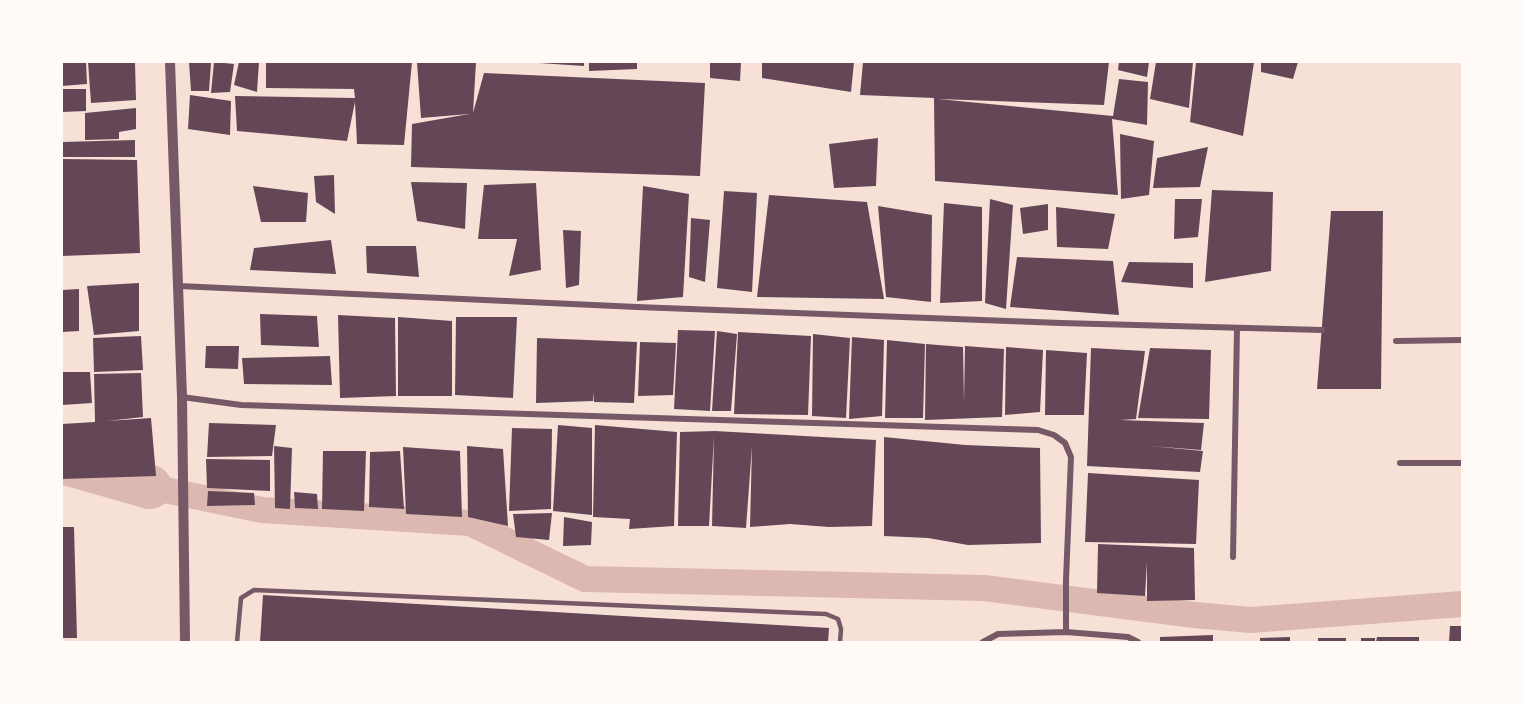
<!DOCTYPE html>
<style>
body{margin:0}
#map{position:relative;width:1524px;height:704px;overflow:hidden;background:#f7e1d7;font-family:"Titillium Web",sans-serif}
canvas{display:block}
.frame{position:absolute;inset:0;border:63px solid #fffaf5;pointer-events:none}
</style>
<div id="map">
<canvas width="1524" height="704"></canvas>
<div class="frame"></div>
</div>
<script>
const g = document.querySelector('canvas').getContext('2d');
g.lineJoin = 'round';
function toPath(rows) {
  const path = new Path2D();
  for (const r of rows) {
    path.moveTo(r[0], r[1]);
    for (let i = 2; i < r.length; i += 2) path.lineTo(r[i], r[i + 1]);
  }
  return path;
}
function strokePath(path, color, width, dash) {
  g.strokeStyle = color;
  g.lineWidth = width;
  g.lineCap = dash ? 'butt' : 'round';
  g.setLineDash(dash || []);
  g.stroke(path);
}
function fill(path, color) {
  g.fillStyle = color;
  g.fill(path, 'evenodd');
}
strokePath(toPath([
 [150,487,262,510,470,523,585,579,984,588,1194,615,1251,620,1462,604]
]), '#dcb8b0', 26);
strokePath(toPath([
 [62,462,150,487]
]), '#dcb8b0', 44);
fill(toPath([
 [62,62,86,62,87,84,62,86],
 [88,62,135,62,136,100,91,103],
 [189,62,211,63,209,91,191,91],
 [214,62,234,64,230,92,211,93],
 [239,62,259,62,257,92,234,85],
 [266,62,412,62,404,145,357,144,355,102,347,141,237,131,235,96,355,98,354,89,266,88],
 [417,62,476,62,473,113,484,73,705,83,700,176,411,167,412,124,469,114,421,118],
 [539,62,584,62,584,66,539,63],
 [589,62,637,62,637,69,589,71],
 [710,62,741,62,740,81,710,78],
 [762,62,854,62,851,92,762,78],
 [863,62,1109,62,1104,105,938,99,1113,116,1119,79,1148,82,1147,125,1112,119,1118,195,935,181,934,98,860,95],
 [1119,62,1149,62,1147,77,1118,70],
 [1156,62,1193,62,1189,108,1150,99],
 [1196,62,1254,62,1243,136,1190,122],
 [1261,62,1298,62,1293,79,1261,72],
 [62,89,86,89,86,111,62,112],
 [190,95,231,101,230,135,188,129],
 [136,108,136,129,119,132,119,139,85,140,85,113],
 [1120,134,1154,141,1149,195,1121,199],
 [878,138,876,186,834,188,829,144],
 [135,140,135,157,62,157,62,142],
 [1208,147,1200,187,1153,188,1157,158],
 [62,159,137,160,140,253,62,256],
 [334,175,335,214,316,202,314,176],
 [411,182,467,183,465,229,417,221],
 [536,183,541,270,509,276,517,239,478,239,484,185],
 [253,186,308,193,306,222,261,222],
 [643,186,689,194,683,297,637,301],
 [1212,190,1273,192,1271,271,1205,282],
 [724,191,757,193,752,292,717,288],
 [769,195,867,202,884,299,757,297],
 [990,199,1013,205,1006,309,985,303],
 [1175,199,1202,199,1198,237,1174,239],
 [944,203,982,207,982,301,940,303],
 [1048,204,1048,230,1023,234,1020,208],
 [878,206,932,215,931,302,886,297],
 [1056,207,1115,214,1108,249,1057,247],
 [1331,211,1383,211,1381,389,1317,389],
 [691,218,710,220,705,282,689,277],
 [563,230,581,231,579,285,566,288],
 [331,240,336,274,250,270,254,248],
 [366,246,416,246,419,277,367,273],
 [1017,257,1113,261,1119,315,1010,307],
 [1129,262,1193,263,1193,288,1121,282],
 [139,283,139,331,94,335,87,286],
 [79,289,79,331,62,332,62,290],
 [260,314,317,316,319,347,261,345],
 [338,315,395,318,396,396,340,398],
 [398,317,452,321,452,396,398,396],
 [456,317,517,317,513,398,455,395],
 [678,330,715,331,710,411,674,409],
 [717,331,737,334,731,411,712,411],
 [738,332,811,336,808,415,734,414],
 [813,334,850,338,846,418,812,416],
 [141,336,143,370,94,372,93,338],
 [852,337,884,340,882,416,849,419],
 [537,338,637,342,634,403,594,402,593,392,593,401,536,403],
 [887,340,925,344,923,418,885,418],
 [640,342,676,343,673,395,638,396],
 [926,344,963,347,964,402,965,346,1004,349,1002,417,925,420],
 [206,346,239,346,238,369,205,368],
 [1006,347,1043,350,1040,412,1005,415],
 [1091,348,1145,351,1136,419,1120,420,1204,423,1201,450,1150,446,1203,451,1200,472,1087,466],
 [1150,348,1211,350,1209,419,1138,418],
 [1046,350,1087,353,1084,415,1045,415],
 [330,356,332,385,244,384,242,358],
 [62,372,90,372,92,403,62,405],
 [141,373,143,417,107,421,151,418,156,476,62,479,62,424,95,422,94,374],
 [209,423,276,425,272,456,207,457],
 [558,425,592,428,592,515,553,511],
 [595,425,677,432,674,526,629,529,630,519,593,517],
 [512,428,552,429,551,509,509,511],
 [715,431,876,440,872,526,829,527,790,524,750,527,752,446,746,528,712,526,714,436,709,526,678,526,680,432],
 [884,437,965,445,1040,448,1041,543,968,545,928,538,884,536],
 [274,446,292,448,290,509,275,508],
 [467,446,503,449,508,526,468,517],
 [403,447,460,451,462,517,406,514],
 [323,451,366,451,364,511,322,509],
 [400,451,404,509,369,507,370,452],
 [206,459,270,460,270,491,207,488],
 [1088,473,1199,480,1196,544,1085,542],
 [208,491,254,493,255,505,207,506],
 [294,492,317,494,318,509,295,508],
 [552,513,549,540,516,537,513,514],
 [564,517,592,522,591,545,563,546],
 [62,527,74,527,77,638,62,638],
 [1098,544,1194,548,1195,600,1147,601,1147,562,1145,596,1097,593],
 [263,595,829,628,828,642,260,642],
 [1450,626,1462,626,1462,642,1449,642],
 [1213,635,1213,642,1160,642,1160,637],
 [1290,637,1290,642,1260,642,1260,638],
 [1377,637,1419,637,1419,642,1376,642],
 [1318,638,1346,638,1346,642,1318,642],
 [1361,638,1375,638,1375,642,1361,642]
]), '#644757');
strokePath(toPath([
 [237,642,241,598,254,590,826,614,838,619,841,629,840,642]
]), '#755966', 4.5);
strokePath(toPath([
 [179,286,637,307,1061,323,1322,330],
 [1396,341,1462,340],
 [182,397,241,405,1038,430,1054,435,1065,443,1071,457,1066,580,1066,632],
 [1400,463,1462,463],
 [1233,557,1237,328],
 [983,642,998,634,1066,632,1128,637,1138,642]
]), '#755966', 6);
strokePath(toPath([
 [170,62,182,397,185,642]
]), '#755966', 10);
</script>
